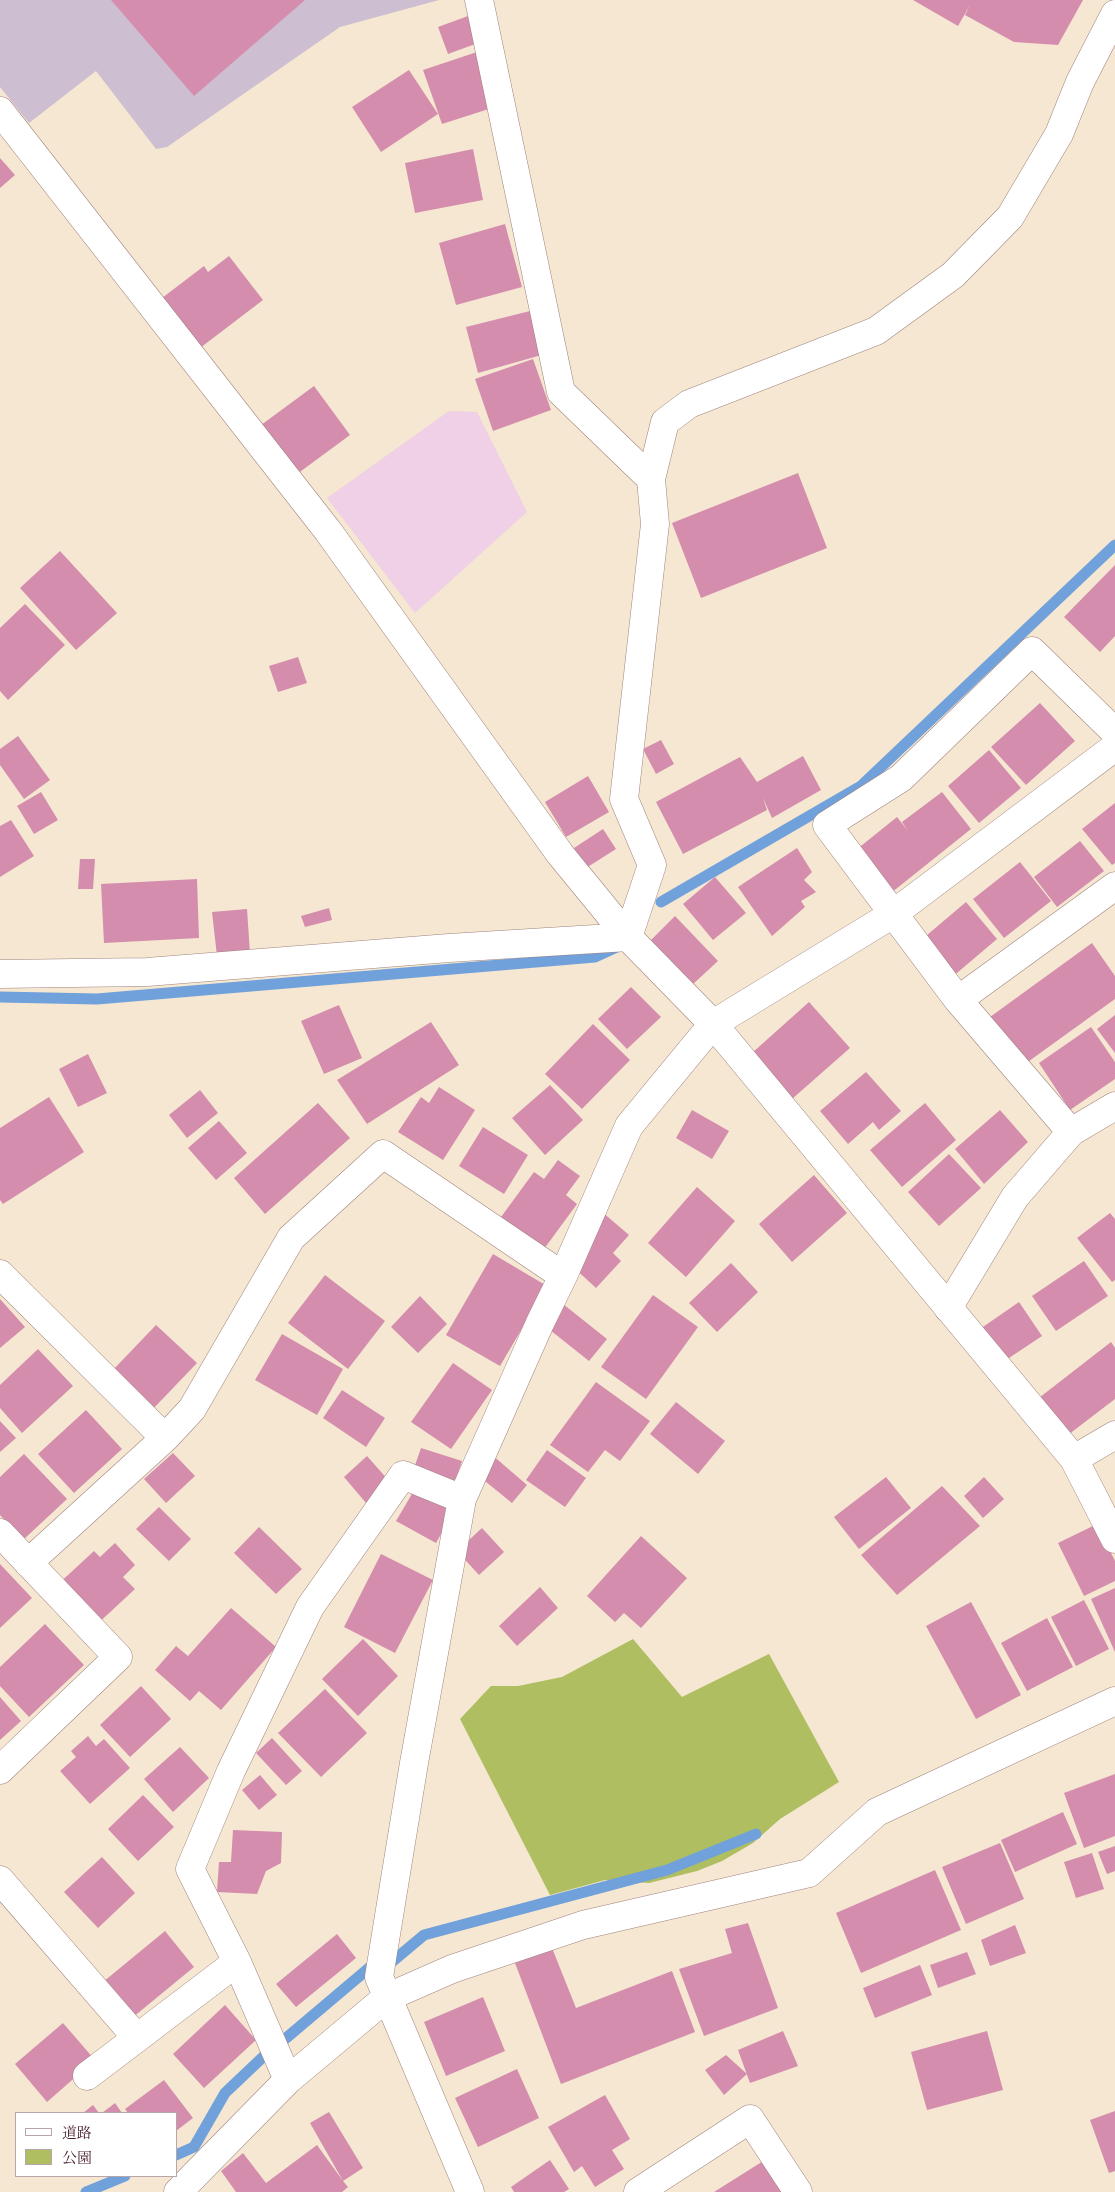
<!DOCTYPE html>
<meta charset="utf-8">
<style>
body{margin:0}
#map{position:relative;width:1115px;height:2192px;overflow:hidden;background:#f5e7d1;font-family:Alegreya,"Noto Serif JP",serif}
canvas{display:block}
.legend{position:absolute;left:15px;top:2112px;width:162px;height:65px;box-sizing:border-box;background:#fff;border:1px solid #b7a5aa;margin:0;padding:6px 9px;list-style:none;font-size:15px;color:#4a1f2b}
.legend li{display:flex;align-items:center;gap:10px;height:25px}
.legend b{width:25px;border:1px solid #b7a5aa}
</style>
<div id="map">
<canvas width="1115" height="2192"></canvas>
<ul class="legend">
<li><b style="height:6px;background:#fff"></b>道路</li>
<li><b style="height:14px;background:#aebe61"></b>公園</li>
</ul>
</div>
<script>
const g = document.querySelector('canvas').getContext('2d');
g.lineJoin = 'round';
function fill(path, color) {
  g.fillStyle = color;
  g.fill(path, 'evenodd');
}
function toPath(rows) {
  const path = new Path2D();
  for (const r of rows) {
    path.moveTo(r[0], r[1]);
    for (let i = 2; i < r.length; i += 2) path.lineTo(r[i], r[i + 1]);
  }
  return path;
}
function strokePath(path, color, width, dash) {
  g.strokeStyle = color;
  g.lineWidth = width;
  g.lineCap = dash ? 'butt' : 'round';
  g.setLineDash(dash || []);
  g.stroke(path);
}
fill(toPath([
 [449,411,477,412,527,512,415,613,327,498]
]), '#efd0e6');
fill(toPath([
 [0,0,439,0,340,27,167,147,156,149,96,71,29,123,0,87]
]), '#cdbed2');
fill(toPath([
 [633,1639,682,1697,769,1654,839,1782,780,1819,753,1843,722,1861,697,1871,649,1883,605,1880,550,1895,460,1719,491,1686,518,1686,562,1677]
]), '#aebe61');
strokePath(toPath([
 [661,902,861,786,1115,545],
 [0,997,97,999,595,957,619,946],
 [393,1961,424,1935,667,1870,756,1834],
 [285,2039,369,1968],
 [176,2155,194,2147,225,2093,264,2056],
 [86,2192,125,2176]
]), '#70a1db', 11);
fill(toPath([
 [111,0,305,0,194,96],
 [913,0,1083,0,1058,45,1014,42,965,15,970,5,958,26],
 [468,16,478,43,448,54,438,27],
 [480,51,495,107,442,124,423,70],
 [409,70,438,114,381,152,352,107],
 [473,149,483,200,415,213,405,163],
 [0,158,15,175,0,188],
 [505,224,522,287,456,305,439,243],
 [229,256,263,300,200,348,162,298,204,266,208,272],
 [534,310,545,354,478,373,466,327],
 [533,359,551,410,493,431,475,379],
 [314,386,350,435,293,477,257,428],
 [798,473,827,548,701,598,672,523],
 [60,551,117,613,76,650,20,588],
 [1115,565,1115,636,1100,652,1064,617],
 [25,604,65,645,8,700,0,691,0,628],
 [298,657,307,683,278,692,269,666],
 [1040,703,1075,741,1026,785,991,747],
 [18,736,50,780,24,799,0,765,0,749],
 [661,740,674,764,656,774,643,749],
 [989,750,1021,788,979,823,948,786],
 [803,756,821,790,772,818,763,798,767,810,683,854,656,802,740,757,757,782],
 [588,776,609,812,566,837,545,802],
 [41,792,58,820,34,834,17,806],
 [942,792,971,829,891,893,856,850,897,817,908,831,902,822],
 [1115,803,1115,863,1112,865,1082,829],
 [11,820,34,856,0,877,0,826],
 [603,829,616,849,586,868,574,848],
 [1080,841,1104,871,1057,907,1034,877],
 [797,848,812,872,804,880,816,892,801,901,805,907,772,936,738,887],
 [80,859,95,859,93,889,78,889],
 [1020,862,1051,901,1004,938,973,899],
 [715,877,746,913,713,940,683,904],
 [197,879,199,938,104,943,101,884],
 [966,902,997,939,951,978,920,941],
 [329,908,332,920,305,927,301,916],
 [247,909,250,953,217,956,212,912],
 [675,916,718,961,692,985,650,941],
 [1092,943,1115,976,1115,999,1025,1064,990,1017],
 [631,987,661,1017,627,1049,598,1019],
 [809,1002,850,1048,792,1099,752,1053],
 [339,1005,362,1058,324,1074,301,1021],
 [1115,1015,1115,1053,1097,1029],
 [431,1022,459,1065,367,1124,337,1080],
 [593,1024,630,1060,582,1109,545,1074],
 [1091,1027,1115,1062,1115,1079,1070,1110,1039,1063],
 [88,1054,107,1093,78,1107,59,1069],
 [866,1072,901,1111,879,1130,873,1122,848,1144,820,1111],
 [550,1085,583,1120,545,1155,512,1118],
 [439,1087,475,1110,443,1160,398,1132,421,1097,429,1103],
 [200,1090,218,1113,187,1138,169,1115],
 [49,1097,84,1152,3,1204,0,1200,0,1128],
 [318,1103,350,1138,265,1214,234,1178],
 [925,1103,956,1140,902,1187,870,1150],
 [692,1110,729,1131,712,1159,676,1138],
 [1000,1110,1028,1142,984,1184,955,1149],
 [219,1121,247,1153,216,1180,188,1148],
 [483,1127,528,1155,504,1194,459,1166],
 [949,1154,981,1188,939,1226,908,1192],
 [558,1160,580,1176,566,1195,577,1204,544,1249,501,1217,534,1172,544,1179],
 [814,1175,847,1213,792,1262,759,1224],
 [697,1187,735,1221,686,1277,648,1243],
 [601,1211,629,1235,613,1253,621,1261,596,1288,571,1265,594,1241,583,1232],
 [1110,1213,1115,1219,1115,1280,1112,1282,1077,1238],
 [493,1254,547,1286,500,1366,446,1335],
 [1084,1261,1108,1296,1056,1331,1032,1296],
 [731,1263,758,1292,717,1332,689,1303],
 [325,1275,385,1321,348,1369,288,1323],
 [653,1295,698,1327,646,1399,601,1367],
 [420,1296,447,1324,418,1353,391,1327],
 [0,1299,25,1327,0,1348],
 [1019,1302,1042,1336,1003,1362,980,1329],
 [563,1304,607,1339,589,1361,545,1326],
 [156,1325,197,1363,152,1410,112,1371],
 [282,1334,343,1369,317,1415,255,1380],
 [1111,1342,1115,1348,1115,1399,1064,1438,1035,1401],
 [38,1349,73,1386,22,1433,0,1408,0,1385],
 [453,1363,492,1390,451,1449,411,1422],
 [596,1382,650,1421,620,1461,605,1450,588,1472,550,1445],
 [342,1390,385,1418,366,1447,323,1418],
 [676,1402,725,1441,698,1474,650,1434],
 [86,1410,122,1449,74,1493,38,1454],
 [0,1421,16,1438,0,1452],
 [421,1448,462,1461,454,1485,413,1471],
 [547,1450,586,1478,565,1507,526,1480],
 [173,1453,195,1476,166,1503,144,1479],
 [24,1454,67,1499,23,1540,0,1515,0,1477],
 [491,1454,527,1485,512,1503,475,1473],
 [367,1456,390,1482,366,1503,344,1477],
 [886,1477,911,1508,859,1549,834,1517],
 [984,1477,1004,1499,983,1518,964,1496],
 [942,1486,980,1526,897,1595,861,1555],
 [416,1487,455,1509,436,1543,396,1521],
 [159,1507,191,1539,169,1561,136,1529],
 [1097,1524,1115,1561,1115,1581,1084,1596,1058,1543],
 [259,1527,302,1569,276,1594,234,1553],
 [482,1528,504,1552,479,1575,457,1551],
 [641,1536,687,1578,641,1628,624,1613,615,1622,587,1596],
 [115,1543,135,1565,123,1577,135,1589,93,1628,55,1587,94,1551,100,1557],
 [381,1554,433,1580,395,1653,344,1627],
 [0,1564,32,1598,0,1628],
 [540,1587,558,1608,517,1646,499,1626],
 [1115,1588,1115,1652,1091,1599],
 [1084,1600,1109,1649,1076,1666,1051,1617],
 [971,1602,1021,1695,976,1719,926,1626],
 [231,1608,276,1647,221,1710,199,1691,190,1701,155,1670,176,1646,188,1656],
 [1047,1618,1073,1667,1027,1691,1001,1643],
 [45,1624,84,1665,29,1717,0,1686,0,1667],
 [363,1639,398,1676,358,1716,322,1679],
 [141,1686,171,1719,130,1757,100,1725],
 [325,1689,367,1733,321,1777,278,1733],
 [0,1697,21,1721,0,1740],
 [88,1736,96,1746,104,1739,130,1768,90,1804,60,1771,76,1757,71,1751],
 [272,1738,302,1771,286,1785,256,1753],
 [180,1747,209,1778,173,1812,144,1779],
 [1115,1774,1115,1836,1084,1848,1064,1793],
 [260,1775,277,1795,259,1810,242,1790],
 [143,1795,174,1827,138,1861,108,1829],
 [1063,1812,1077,1844,1015,1872,1001,1840],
 [233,1830,282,1832,281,1863,266,1871,257,1894,217,1892,219,1862,231,1862],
 [1000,1843,1024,1899,966,1924,942,1867],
 [1115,1846,1115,1871,1107,1874,1098,1852],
 [1092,1853,1104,1889,1076,1898,1064,1862],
 [102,1857,135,1893,98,1928,64,1892],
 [935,1870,961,1930,861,1973,836,1913],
 [748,1923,778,2008,704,2036,679,1969,732,1953,725,1929],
 [1015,1925,1026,1953,990,1966,981,1940],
 [165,1931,194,1967,132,2018,103,1982],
 [337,1934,356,1958,296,2007,276,1984],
 [552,1948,576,2008,672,1971,695,2032,561,2084,515,1963],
 [967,1952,976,1974,938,1988,930,1965],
 [920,1965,932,1995,875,2018,863,1988],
 [483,1997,505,2051,446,2076,424,2022],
 [225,2005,256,2040,204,2088,173,2054],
 [63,2023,95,2060,47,2102,15,2064],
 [783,2031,798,2066,750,2083,738,2050],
 [987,2031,1003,2090,927,2110,911,2052],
 [726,2055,747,2074,724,2095,705,2070],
 [517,2069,539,2118,478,2147,455,2098],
 [164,2080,193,2118,176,2131,176,2113,128,2113,125,2109],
 [605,2095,630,2139,612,2150,624,2169,595,2187,582,2166,574,2172,548,2127],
 [115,2103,122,2113,102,2113],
 [93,2105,99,2113,83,2113],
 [1115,2111,1115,2171,1109,2173,1090,2120],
 [329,2112,363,2168,343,2181,348,2187,342,2192,236,2192,221,2171,243,2153,266,2183,317,2145,343,2181,310,2123],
 [768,2158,790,2192,714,2192],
 [550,2160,569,2189,564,2192,514,2192,511,2187]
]), '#d58dad');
const minor = toPath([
 [479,0,561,392,651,479,655,524,624,799,652,865,628,937,713,1024,1074,1459,1115,1539],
 [0,111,328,531,560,854,628,937],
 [651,479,665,422,689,404,876,331,953,275,1010,217,1059,134,1080,82,1115,14],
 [0,974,147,972,449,948,628,937],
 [958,1000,1115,886],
 [1071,1132,958,1000,827,825,901,778,1032,651,1115,732],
 [0,1274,165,1438],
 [1074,1459,1115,1435],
 [0,1533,118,1657,0,1770],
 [28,1563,165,1438,192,1409,291,1238,383,1154,563,1276,629,1126,713,1024,893,914,1115,747],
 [0,1880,137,2038],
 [87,2076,237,1962],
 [288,2080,237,1962,190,1869,231,1771,310,1607,403,1475,462,1499],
 [178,2192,288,2080,386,1998,452,1969,583,1925,809,1873,877,1812,1115,1701],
 [470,2192,379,1977,414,1763,462,1499,540,1323,563,1276],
 [638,2192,750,2119,798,2192]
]);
const tertiary = toPath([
 [948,1308,1015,1197,1071,1132,1115,1106]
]);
strokePath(minor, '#a0837e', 29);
strokePath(tertiary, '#a0837e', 29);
strokePath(minor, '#fff', 28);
strokePath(tertiary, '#fff', 28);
</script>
